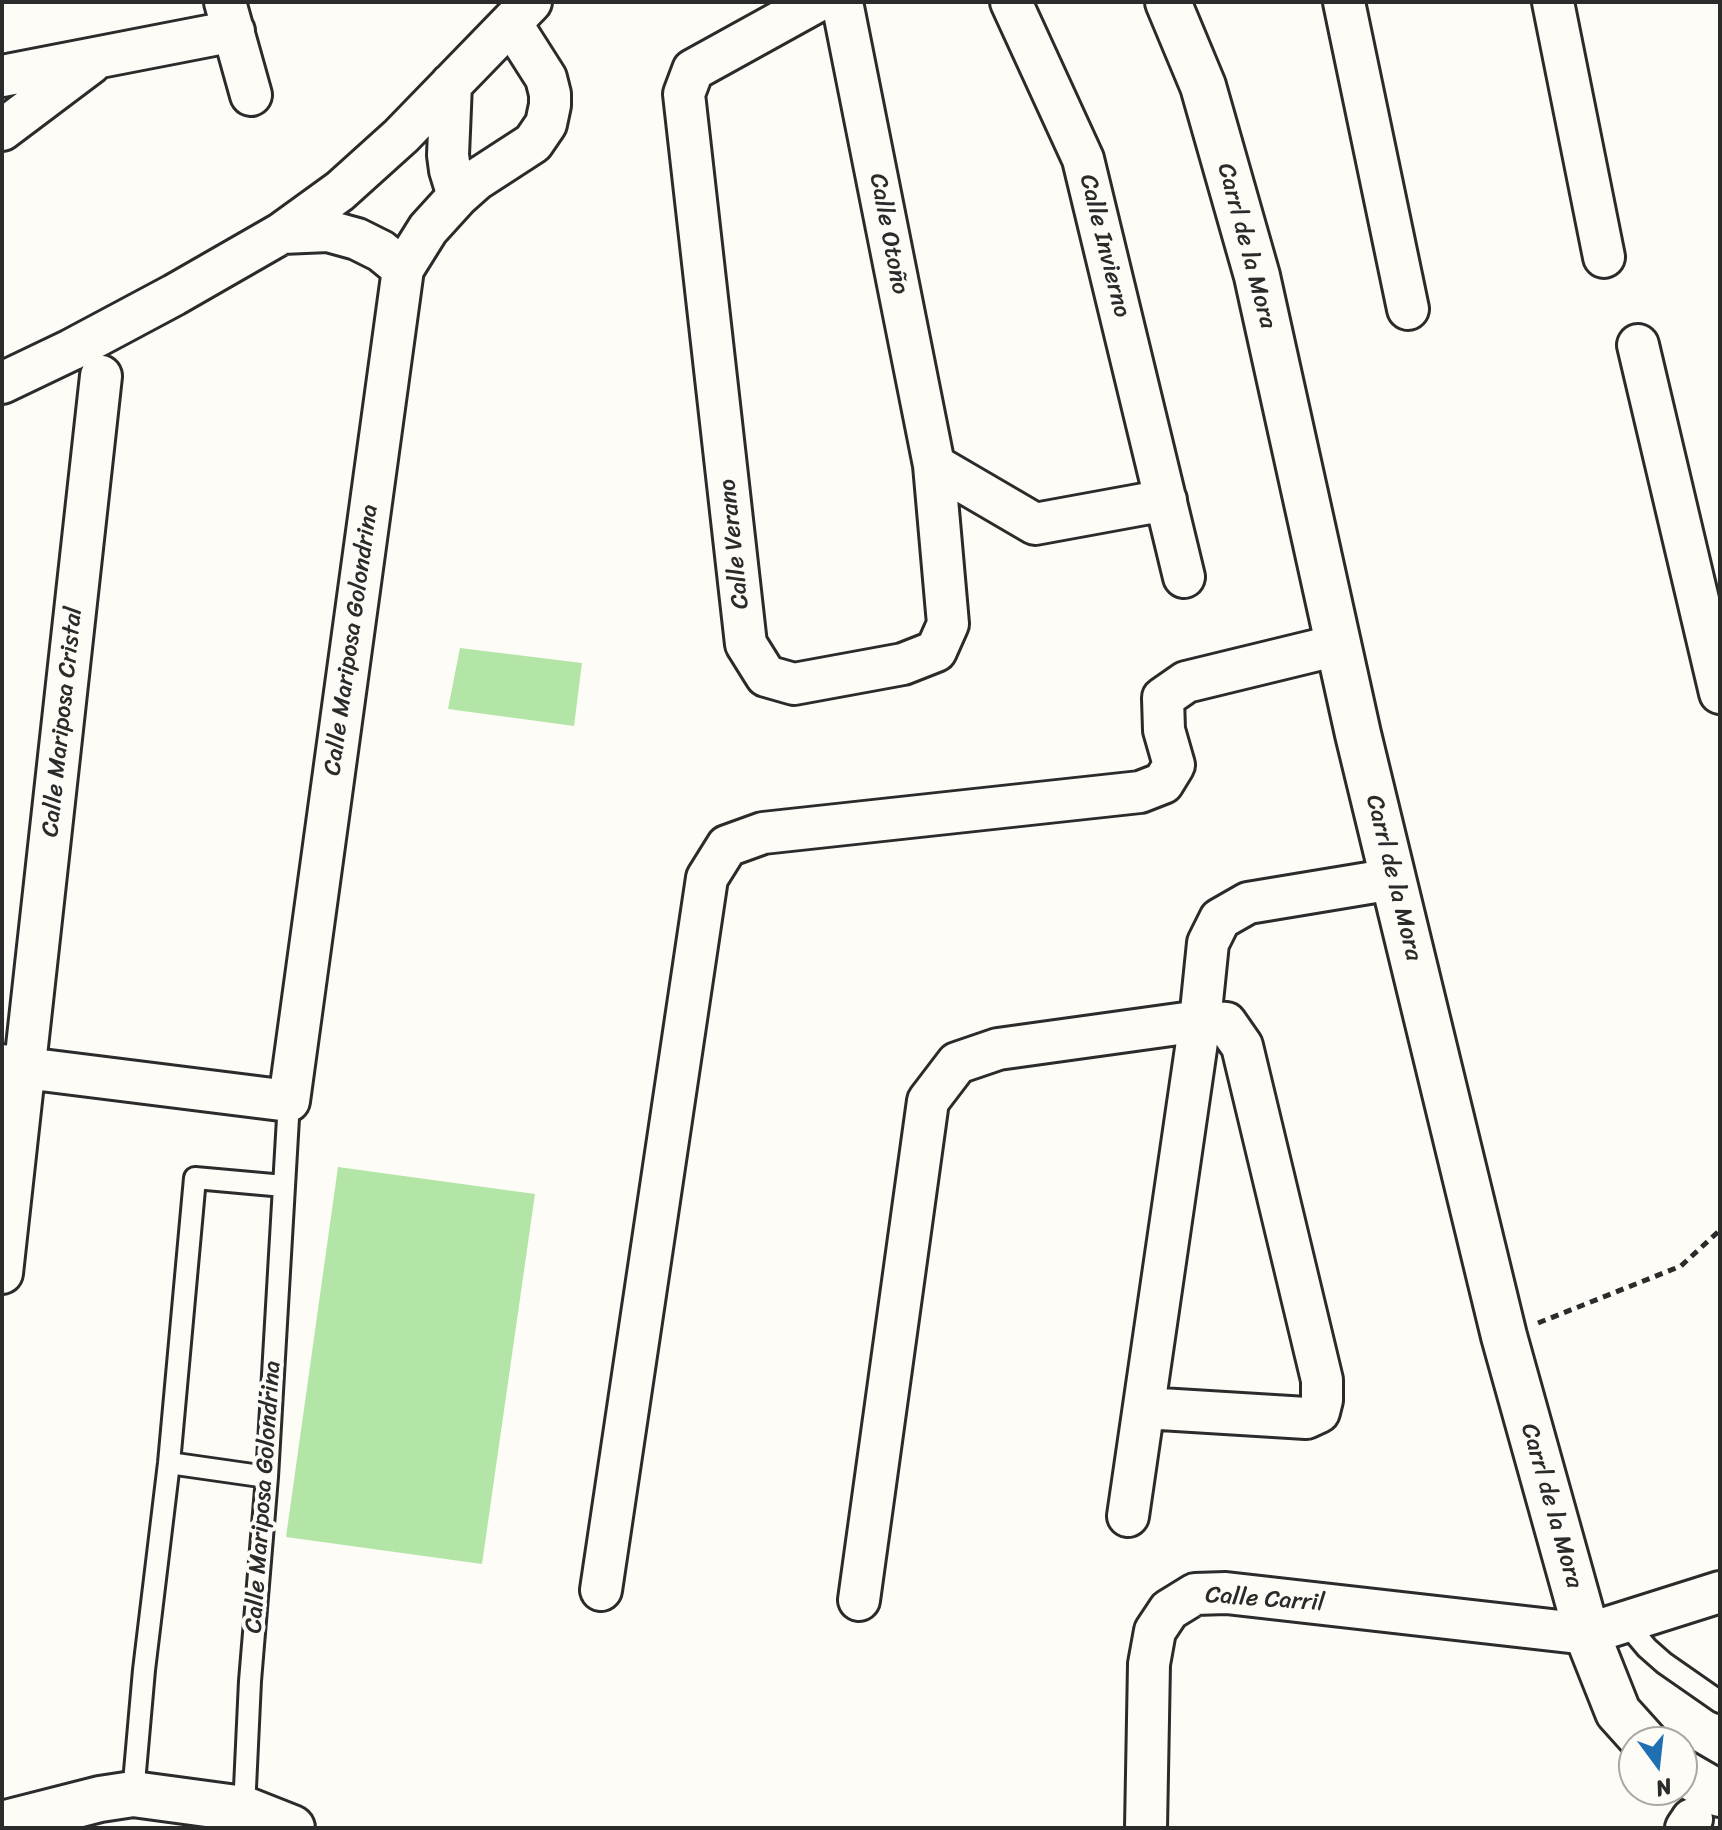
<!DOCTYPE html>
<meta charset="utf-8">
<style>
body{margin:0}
#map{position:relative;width:1722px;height:1830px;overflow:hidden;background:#fdfcf7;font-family:Sriracha,sans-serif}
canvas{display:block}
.frame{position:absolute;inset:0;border:4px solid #2b2b2b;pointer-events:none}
.north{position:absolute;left:1618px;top:1726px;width:80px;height:80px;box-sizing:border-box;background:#fdfcf7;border:2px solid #a9a8a5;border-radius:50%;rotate:165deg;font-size:22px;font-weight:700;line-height:32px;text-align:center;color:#2b2b2b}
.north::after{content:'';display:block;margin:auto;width:28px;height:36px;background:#1f6fb2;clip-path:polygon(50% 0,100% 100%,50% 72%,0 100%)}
</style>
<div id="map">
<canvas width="1722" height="1830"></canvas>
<div class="frame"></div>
<div class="north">N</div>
</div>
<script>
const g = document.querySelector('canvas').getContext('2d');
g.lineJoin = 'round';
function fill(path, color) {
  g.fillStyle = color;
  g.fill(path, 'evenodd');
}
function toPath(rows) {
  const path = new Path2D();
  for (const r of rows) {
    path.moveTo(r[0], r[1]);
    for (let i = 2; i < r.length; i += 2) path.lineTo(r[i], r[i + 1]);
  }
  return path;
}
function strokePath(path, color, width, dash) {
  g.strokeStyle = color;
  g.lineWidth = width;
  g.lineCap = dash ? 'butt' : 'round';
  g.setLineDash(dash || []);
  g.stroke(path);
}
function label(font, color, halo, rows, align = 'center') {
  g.font = font + ' Sriracha,sans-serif';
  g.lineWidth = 8;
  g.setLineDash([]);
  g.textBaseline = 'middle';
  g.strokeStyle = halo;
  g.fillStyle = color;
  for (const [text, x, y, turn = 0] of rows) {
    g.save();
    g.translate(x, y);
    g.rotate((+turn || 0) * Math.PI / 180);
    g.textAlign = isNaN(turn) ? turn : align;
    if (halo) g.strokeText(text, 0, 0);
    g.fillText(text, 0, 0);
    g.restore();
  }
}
fill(toPath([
 [460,648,582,663,574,726,448,709],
 [338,1167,535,1194,482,1564,286,1537]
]), '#b3e5a6');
const service = toPath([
 [169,1463,267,1477],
 [1625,1622,1647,1648,1664,1663,1720,1702],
 [133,1794,144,1670,169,1463,195,1178,284,1186],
 [244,1809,250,1681,267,1477,289,1101]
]);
const minor = toPath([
 [225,2,251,95],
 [816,2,693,70,684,94,746,644,766,676,794,684,903,664,936,651,948,624,934,465,842,2],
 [1011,2,1083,159,1184,577],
 [1344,2,1408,309],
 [1553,2,1604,257],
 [2,76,234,31],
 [451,84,448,155,450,170,458,196],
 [2,130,91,63],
 [282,233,328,231,357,239,381,251,403,269],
 [1638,345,1720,693],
 [2,383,71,350,174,295,282,233,340,191,401,136,531,2],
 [934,465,1035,524,1166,500],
 [2,1065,289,1101,403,269,428,229,458,196,476,180,533,143,546,124,550,105,550,94,546,78,511,23],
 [2,1273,101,376],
 [1128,1516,1200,1021,1208,943,1220,919,1248,903,1393,879],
 [601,1590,707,878,727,846,763,833,1140,792,1163,783,1174,765,1164,730,1163,698,1186,682,1338,645],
 [859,1600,928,1101,957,1063,998,1049,1200,1021,1226,1023,1242,1046,1322,1380,1322,1400,1319,1412,1306,1418,1144,1408],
 [1146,1828,1149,1664,1155,1631,1169,1610,1195,1594,1226,1593,1587,1634,1720,1592],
 [1686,1828,1692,1819]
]);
const tertiary = toPath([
 [1168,2,1203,86,1257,276,1358,734,1504,1336,1587,1634,1618,1712,1645,1742],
 [1682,1772,1720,1794],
 [2,1824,100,1799,133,1794,244,1809,292,1828]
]);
strokePath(service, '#2b2b2b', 26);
strokePath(minor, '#2b2b2b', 46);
strokePath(tertiary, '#2b2b2b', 50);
strokePath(toPath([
 [1538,1323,1681,1266,1720,1230]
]), '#2b2b2b', 5, [8, 6]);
strokePath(service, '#fdfcf7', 20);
strokePath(minor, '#fdfcf7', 40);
strokePath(tertiary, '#fdfcf7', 44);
label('24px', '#2b2b2b', '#fdfcf7', [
 ["Calle Otoño",888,234,79],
 ["Calle Invierno",1104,246,76],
 ["Carrl de la Mora",1246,246,75],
 ["Calle Verano",735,544,-96],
 ["Calle Mariposa Golondrina",352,640,-82],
 ["Calle Mariposa Cristal",63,722,-84],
 ["Carrl de la Mora",1393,878,76],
 ["Calle Mariposa Golondrina",264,1497,-86],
 ["Carrl de la Mora",1551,1506,74],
 ["Calle Carril",1265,1600,4]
]);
</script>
